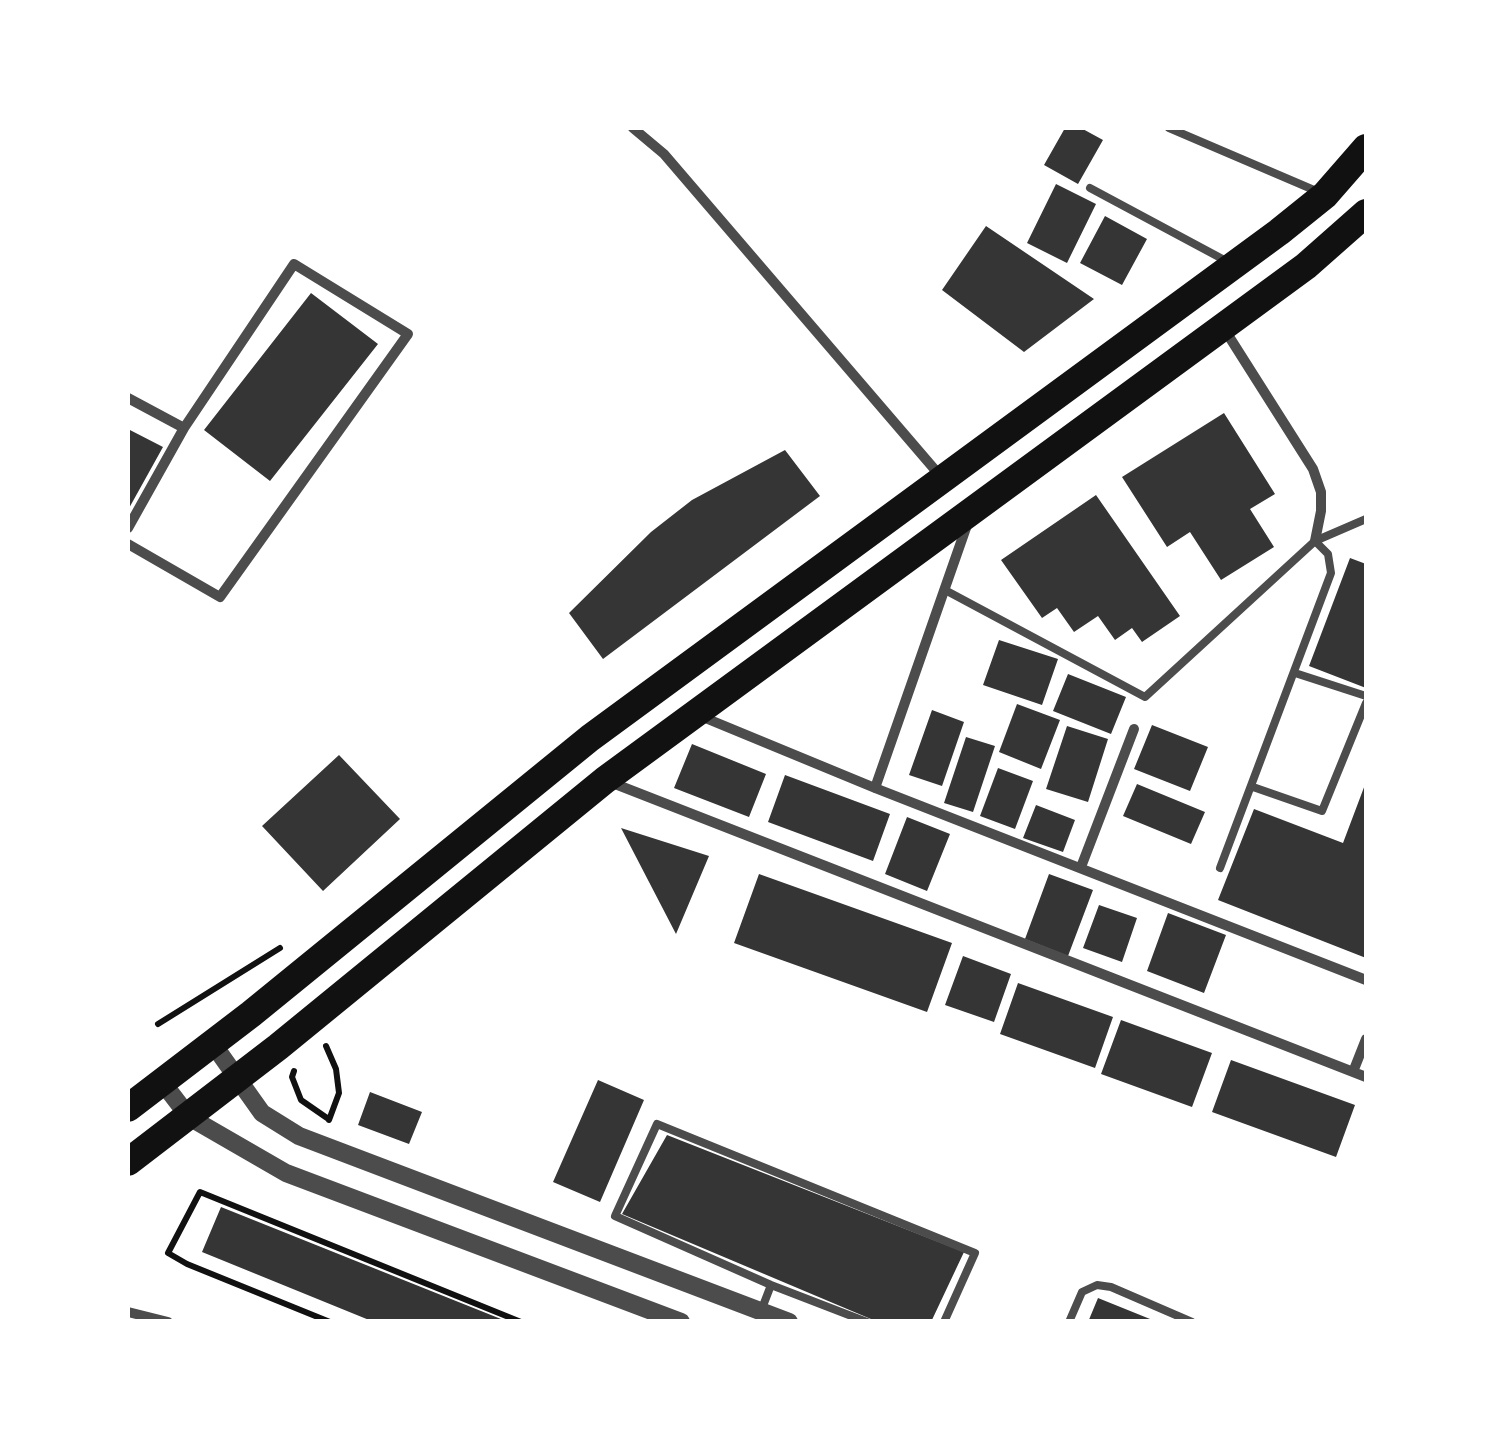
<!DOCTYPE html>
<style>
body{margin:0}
#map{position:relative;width:1494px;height:1449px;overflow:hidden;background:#fff;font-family:"Source Sans 3",sans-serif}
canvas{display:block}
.frame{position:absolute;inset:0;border:130px solid #fff;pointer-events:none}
</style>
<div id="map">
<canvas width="1494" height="1449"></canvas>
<div class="frame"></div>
</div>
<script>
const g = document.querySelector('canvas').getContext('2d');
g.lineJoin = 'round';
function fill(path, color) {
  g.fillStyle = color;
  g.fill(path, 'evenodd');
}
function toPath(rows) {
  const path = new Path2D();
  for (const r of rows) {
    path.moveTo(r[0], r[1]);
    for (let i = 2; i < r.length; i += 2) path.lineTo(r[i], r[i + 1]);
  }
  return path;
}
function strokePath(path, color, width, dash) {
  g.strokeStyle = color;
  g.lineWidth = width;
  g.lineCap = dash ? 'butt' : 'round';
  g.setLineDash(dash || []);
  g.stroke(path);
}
fill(toPath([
 [1065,128,1081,128,1103,140,1078,184,1044,165],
 [1056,184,1096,204,1067,263,1027,243],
 [1105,216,1147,239,1122,285,1080,263],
 [986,226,1094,299,1024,352,942,290],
 [311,293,378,344,270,481,204,430],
 [1224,413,1275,494,1250,509,1274,547,1221,580,1190,532,1167,547,1122,477],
 [128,429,163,447,128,510],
 [785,450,820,496,603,659,569,613,651,532,692,500],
 [1096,495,1180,616,1142,642,1132,628,1115,640,1098,616,1074,632,1057,608,1042,618,1001,560],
 [1350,558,1366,564,1366,688,1309,666],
 [999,640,1058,659,1042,705,983,685],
 [1068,674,1126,697,1111,734,1053,711],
 [1017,704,1060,720,1041,769,999,752],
 [932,710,964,722,942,786,909,775],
 [1152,725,1208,747,1190,791,1134,769],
 [1067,726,1108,739,1088,802,1046,789],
 [966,737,995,746,973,812,944,803],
 [692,744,766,774,749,817,674,788],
 [339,755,400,819,323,891,262,826],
 [998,768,1033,781,1015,829,980,816],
 [785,775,890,814,873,861,768,822],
 [1366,782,1366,958,1218,900,1254,809,1343,843],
 [1137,784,1205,812,1191,844,1123,816],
 [1036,805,1075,820,1063,852,1023,838],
 [907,817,950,834,927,891,885,874],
 [621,828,709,856,676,934],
 [759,874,952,943,927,1012,734,943],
 [1049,874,1093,890,1068,956,1025,939],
 [1099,905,1137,918,1122,962,1083,948],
 [1168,913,1226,935,1204,993,1147,971],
 [963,956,1011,974,994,1022,945,1005],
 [1018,983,1113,1017,1095,1068,1000,1034],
 [1121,1020,1212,1053,1192,1107,1101,1074],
 [1231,1060,1355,1105,1336,1157,1212,1112],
 [598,1080,644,1100,600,1202,553,1182],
 [370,1092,422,1112,409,1144,358,1125],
 [667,1135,964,1252,931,1322,878,1322,622,1214],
 [221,1207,506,1321,506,1322,374,1322,202,1252],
 [1098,1298,1155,1321,1155,1322,1088,1322]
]), '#353535');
strokePath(toPath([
 [158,1024,280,948],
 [326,1046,336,1069,339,1093,329,1120],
 [294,1071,292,1077,301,1100,327,1118],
 [330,1322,187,1264,168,1253,200,1192,521,1322]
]), '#111', 6);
strokePath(toPath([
 [1169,128,1321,193],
 [1090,188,1230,263],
 [945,590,1145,697,1315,541,1366,519],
 [1295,673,1366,696],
 [1253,787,1322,811,1366,703],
 [1220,868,1331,573,1328,554,1315,541],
 [761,1311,771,1285],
 [867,1322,771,1285,615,1216,657,1124,975,1253,944,1322],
 [1069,1322,1082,1292,1097,1285,1111,1287,1192,1322]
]), '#4c4c4c', 8);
strokePath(toPath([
 [633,128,664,154,942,478],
 [1223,327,1313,469,1321,492,1321,511,1315,541],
 [128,398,184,428,294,264,408,334,220,597,128,544],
 [128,528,184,428],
 [698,715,875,788,1366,980],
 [610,782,1366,1077],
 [875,788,967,525],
 [1081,867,1134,729],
 [1353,1072,1366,1039],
 [128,1312,168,1322]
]), '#4c4c4c', 10);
strokePath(toPath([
 [213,1044,262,1113,299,1136,789,1322],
 [163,1083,189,1117,286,1173,681,1322]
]), '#4c4c4c', 18);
strokePath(toPath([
 [128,1108,251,1014,590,738,1279,232,1325,195,1366,148],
 [128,1162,278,1047,605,780,1306,266,1366,213]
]), '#111', 28);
</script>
